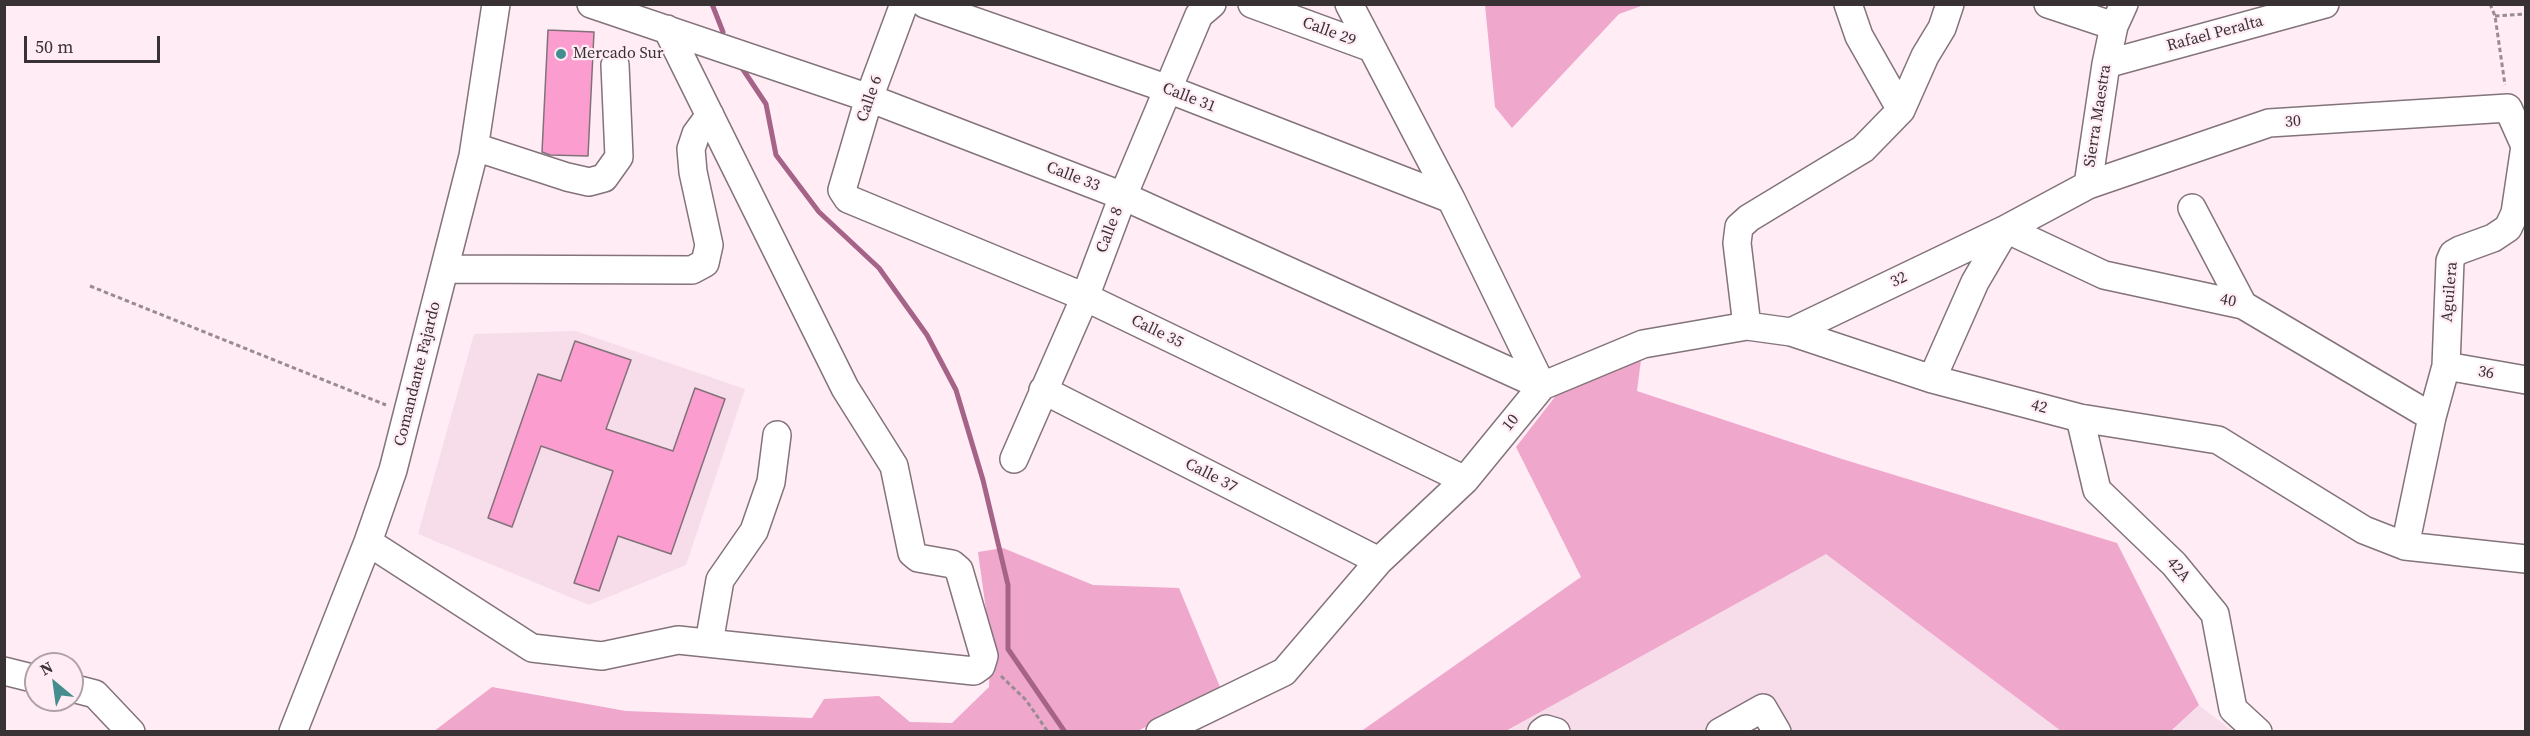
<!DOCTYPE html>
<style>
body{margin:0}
#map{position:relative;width:2530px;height:736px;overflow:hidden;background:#ffecf5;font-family:"Source Serif 4",serif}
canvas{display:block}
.frame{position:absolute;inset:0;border:6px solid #393235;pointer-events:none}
.north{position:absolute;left:24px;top:652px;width:60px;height:60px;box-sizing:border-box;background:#ffecf5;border:2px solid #b0a2a8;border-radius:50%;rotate:331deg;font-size:16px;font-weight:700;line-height:24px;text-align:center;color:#393235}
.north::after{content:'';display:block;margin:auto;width:21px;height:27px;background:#458d8e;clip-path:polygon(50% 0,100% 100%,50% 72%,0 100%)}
.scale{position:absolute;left:24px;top:36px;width:136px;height:27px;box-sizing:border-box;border:3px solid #393235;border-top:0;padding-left:8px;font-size:18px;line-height:21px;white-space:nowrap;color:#393235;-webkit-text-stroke:4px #ffecf5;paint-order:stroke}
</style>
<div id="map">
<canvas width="2530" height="736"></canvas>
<div class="frame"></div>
<div class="north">N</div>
<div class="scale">50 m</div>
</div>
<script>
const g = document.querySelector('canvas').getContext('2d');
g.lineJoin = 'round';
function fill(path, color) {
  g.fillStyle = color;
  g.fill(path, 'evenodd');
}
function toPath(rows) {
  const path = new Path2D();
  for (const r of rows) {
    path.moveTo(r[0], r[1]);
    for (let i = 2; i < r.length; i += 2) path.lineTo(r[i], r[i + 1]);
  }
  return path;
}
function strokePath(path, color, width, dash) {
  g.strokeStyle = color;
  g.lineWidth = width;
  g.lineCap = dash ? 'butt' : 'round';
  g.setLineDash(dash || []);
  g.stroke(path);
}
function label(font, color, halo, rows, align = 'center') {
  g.font = font + ' "Source Serif 4",serif';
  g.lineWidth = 4.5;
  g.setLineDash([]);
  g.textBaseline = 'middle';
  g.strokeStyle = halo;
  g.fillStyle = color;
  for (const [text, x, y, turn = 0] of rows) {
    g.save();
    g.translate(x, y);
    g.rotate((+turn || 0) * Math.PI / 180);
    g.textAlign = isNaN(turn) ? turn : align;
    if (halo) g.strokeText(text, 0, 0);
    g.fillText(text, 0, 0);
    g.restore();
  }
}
fill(toPath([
 [576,331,745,389,686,565,589,605,418,534,474,334],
 [1826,553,2061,731,1506,732,1575,692],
 [2199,705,2232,731,2171,732]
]), '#f7dde9');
fill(toPath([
 [1485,5,1485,4,1644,5,1619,14,1512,128,1495,107],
 [1643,344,1637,391,1842,459,2117,543,2199,705,2171,731,2061,731,1826,554,1506,731,1360,732,1581,577,1516,447,1589,353],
 [1003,548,1093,585,1179,588,1220,687,1138,731,433,732,492,687,626,711,812,718,824,699,879,696,910,722,952,723,989,687,991,646,978,552]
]), '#efa7cc');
strokePath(toPath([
 [712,4,723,32],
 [740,65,766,104,776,155,819,212,879,268,927,335,956,390,983,480,1008,585,1008,649,1065,732]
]), '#a56487', 5);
const building = toPath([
 [548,30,594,32,588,156,550,155,542,152,548,30],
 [575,341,631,360,606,429,673,451,695,388,725,399,671,554,618,536,599,591,574,583,613,471,541,446,512,527,488,518,538,374,561,381,575,341]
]);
fill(building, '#fb9dcf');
strokePath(building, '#817179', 1.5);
const minor = toPath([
 [591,4,869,98,1123,196,1542,386],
 [904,4,869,98,842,190,848,199,1085,297,1465,480],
 [925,4,1168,89,1451,199],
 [1252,4,1372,48],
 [1349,4,1451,199,1542,386],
 [1848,4,1859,36,1901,110],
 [2048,4,2114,26],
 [2106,64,2325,4],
 [475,147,567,177,589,182,604,178,619,157,615,65],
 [2088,185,2106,64,2114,26,2124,4],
 [2192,208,2243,305],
 [2006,229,2104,275,2243,305,2432,417],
 [445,269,692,270,705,263,709,245,693,172,691,149,696,134,710,115],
 [1747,326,1737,243,1739,227,1749,218,1863,149,1901,110,1925,56,1942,28,1950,4],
 [1791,332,2006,229,2088,185,2269,123,2508,108,2525,146,2515,213,2508,228,2493,238,2460,250,2453,254,2450,261,2446,366,2432,417,2405,546],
 [2446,366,2526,380],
 [1932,379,1975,282,2006,229],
 [1043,390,1379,561],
 [2080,418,2097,490,2174,564,2215,614,2233,709,2258,732],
 [1014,459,1085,297,1123,196,1199,15,1212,4],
 [368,542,532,648,602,656,678,640,974,671,981,666,984,656,959,570,952,564,918,558,912,553,894,466,845,388,667,29],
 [709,643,720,580,754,531,771,482,777,435],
 [4,671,36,679],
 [72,688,95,694,131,732],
 [293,732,368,542,393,470,473,156,496,4],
 [1160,732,1284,672,1379,561,1465,480,1542,386,1643,344,1747,326,1791,332,1932,379,2080,418,2218,440,2364,530,2405,546,2526,559],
 [1542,732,1546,729,1556,732],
 [1720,732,1763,708,1777,732]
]);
strokePath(minor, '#83737b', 30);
strokePath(toPath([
 [2490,4,2495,16,2505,85],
 [2495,16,2526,14],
 [90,286,386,405],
 [1001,676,1026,700,1048,732]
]), '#988c92', 3, [4.5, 3]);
strokePath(minor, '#fff', 27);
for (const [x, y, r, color] of [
 [561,54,6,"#458d8e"]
]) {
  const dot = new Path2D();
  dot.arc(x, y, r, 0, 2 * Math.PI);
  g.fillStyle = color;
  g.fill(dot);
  strokePath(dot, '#ffecf5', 2);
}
label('16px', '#393235', '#ffecf5', [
 ["Calle 29",1329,32,20],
 ["Rafael Peralta",2215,34,-15],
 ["Calle 31",1189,98,21],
 ["Calle 6",870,99,-71],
 ["Sierra Maestra",2098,116,-81],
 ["30",2293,122,-4],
 ["Calle 33",1073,177,21],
 ["Calle 8",1110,230,-69],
 ["32",1899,280,-26],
 ["Aguilera",2450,292,-85],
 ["40",2228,301,12],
 ["Calle 35",1157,332,26],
 ["36",2486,373,10],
 ["Comandante Fajardo",418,374,-76],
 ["42",2039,407,15],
 ["10",1511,423,-51],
 ["Calle 37",1211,476,27],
 ["42A",2178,570,49]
]);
label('16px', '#393235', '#ffecf5', [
 ["Mercado Sur",573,54]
], 'left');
</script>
